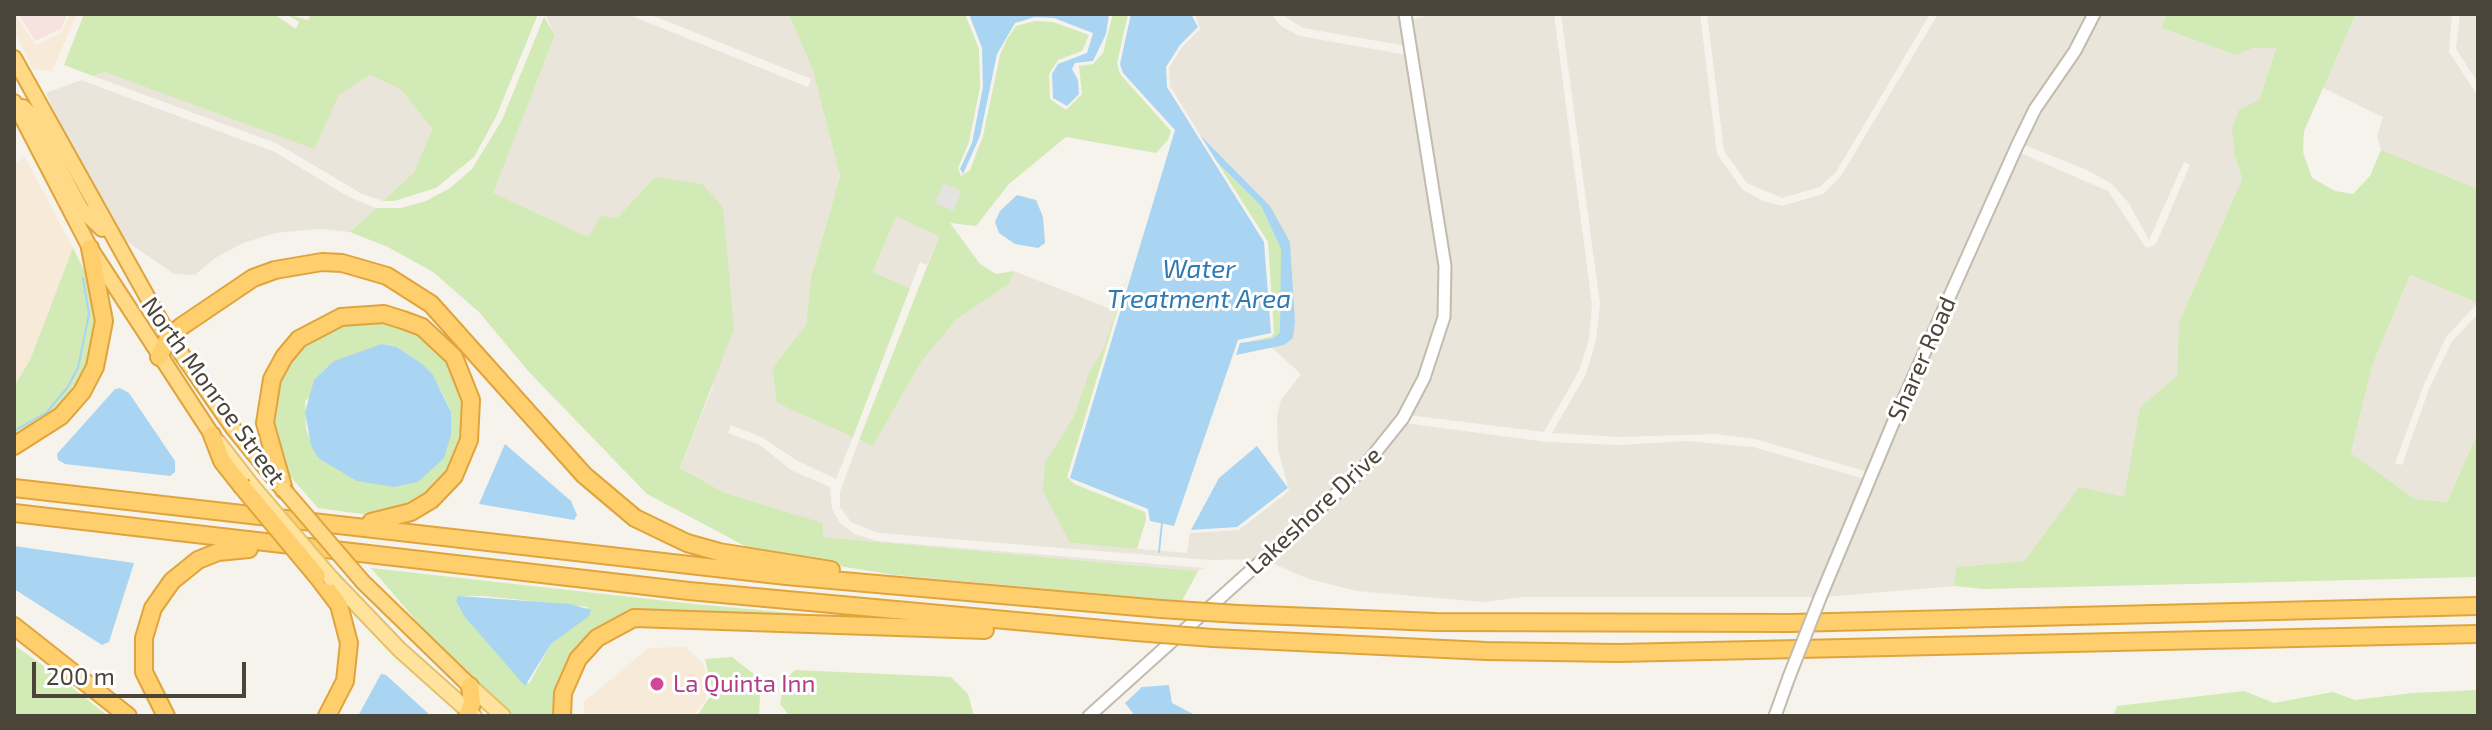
<!DOCTYPE html>
<style>
body{margin:0}
#map{position:relative;width:2492px;height:730px;overflow:hidden;background:#f6f3ec;font-family:"Exo 2",sans-serif}
canvas{display:block}
.frame{position:absolute;inset:0;border:16px solid #4b4439;pointer-events:none}
.scale{position:absolute;left:32px;top:662px;width:214px;height:36px;box-sizing:border-box;border:4px solid #4b4439;border-top:0;padding-left:10px;font-size:24px;line-height:28px;white-space:nowrap;color:#4b4439;-webkit-text-stroke:6px #fff;paint-order:stroke}
</style>
<div id="map">
<canvas width="2492" height="730"></canvas>
<div class="frame"></div>
<div class="scale">200 m</div>
</div>
<script>
const g = document.querySelector('canvas').getContext('2d');
g.lineJoin = 'round';
function fill(path, color) {
  g.fillStyle = color;
  g.fill(path, 'evenodd');
}
function toPath(rows) {
  const path = new Path2D();
  for (const r of rows) {
    path.moveTo(r[0], r[1]);
    for (let i = 2; i < r.length; i += 2) path.lineTo(r[i], r[i + 1]);
  }
  return path;
}
function strokePath(path, color, width, dash) {
  g.strokeStyle = color;
  g.lineWidth = width;
  g.lineCap = dash ? 'butt' : 'round';
  g.setLineDash(dash || []);
  g.stroke(path);
}
function label(font, color, halo, rows, align = 'center') {
  g.font = font + ' "Exo 2",sans-serif';
  g.lineWidth = 6;
  g.setLineDash([]);
  g.textBaseline = 'middle';
  g.strokeStyle = halo;
  g.fillStyle = color;
  for (const [text, x, y, turn = 0] of rows) {
    g.save();
    g.translate(x, y);
    g.rotate((+turn || 0) * Math.PI / 180);
    g.textAlign = isNaN(turn) ? turn : align;
    if (halo) g.strokeText(text, 0, 0);
    g.fillText(text, 0, 0);
    g.restore();
  }
}
fill(toPath([
 [545,14,627,14,808,87,811,79,649,14,789,14,813,71,840,176,811,277,806,325,772,368,777,402,853,437,836,479,796,460,763,438,731,425,728,433,760,445,791,470,830,487,832,509,840,523,855,534,877,541,1205,568,1198,571,822,537,822,523,725,493,680,468,713,386,655,177,617,218,601,217,588,237,492,193,555,35],
 [1195,14,1271,14,1281,26,1300,36,1407,55,1442,267,1440,317,1429,355,1401,413,1357,471,1259,559,1210,560,878,533,851,522,840,507,840,492,859,440,873,446,921,362,957,319,1009,284,1014,271,1116,311,1104,347,1088,375,1074,416,1063,436,1070,543,1187,553,1190,533,1239,530,1289,491,1278,449,1277,417,1281,400,1301,374,1271,347,1284,345,1295,322,1293,301,1270,206,1200,135,1170,86,1169,68,1182,47,1200,29],
 [1281,14,1401,14,1406,46,1303,28],
 [1435,14,1554,14,1592,305,1589,339,1579,371,1544,432,1408,415,1447,317,1409,20],
 [1561,14,1700,14,1717,154,1742,189,1763,201,1782,206,1823,194,1841,176,1938,14,2090,14,2072,49,2031,107,1868,472,1755,439,1714,434,1620,437,1552,433,1586,374,1596,340,1600,304],
 [1707,14,1930,14,1836,172,1820,187,1782,198,1747,183,1724,151],
 [2097,14,2167,14,2161,28,2236,55,2253,48,2276,47,2259,100,2235,156,2242,179,2179,322,2177,376,2140,407,2124,498,2079,488,2024,561,1956,567,1954,586,1825,597,2018,152,2108,191,2146,248,2155,245,2160,235,2190,165,2184,162,2149,240,2128,202,2112,184,2087,170,2022,144,2038,111],
 [2356,14,2452,14,2449,52,2478,96,2478,189,2381,150,2377,136,2383,117,2323,88],
 [2460,14,2478,14,2478,83,2456,49],
 [105,72,338,95,370,75,400,89,432,127,414,172,383,201,362,194,278,144,93,76],
 [81,80,275,152,347,196,376,208,350,232,319,229,275,233,243,243,215,258,195,275,174,274,116,234,79,166,46,93],
 [896,215,939,235,927,265,920,262,910,288,873,272],
 [2410,275,2478,303,2446,337,2423,387,2395,463,2402,465,2429,389,2452,341,2478,314,2478,432,2447,502,2415,499,2351,453,2372,366],
 [1404,423,1547,442,1619,445,1686,441,1753,447,1865,479,1817,597,1523,597,1483,602,1357,591,1309,579,1267,561]
]), '#eae5da');
fill(toPath([
 [15,14,36,45,62,32,70,14,77,14,52,71,33,69,14,31],
 [25,157,73,248,30,360,14,386,14,164],
 [685,647,702,662,707,676,706,699,693,716,584,716,584,702,648,648]
]), '#f7ead8');
fill(toPath([
 [19,14,67,14,61,29,35,41]
]), '#f6e3e0');
fill(toPath([
 [84,14,274,14,296,29,299,22,286,14,308,20,311,14,538,14,496,117,474,157,436,188,394,201,383,201,414,172,432,128,400,89,370,75,339,95,314,149,105,72,93,76,64,65],
 [789,14,965,14,979,49,980,87,969,142,958,168,961,176,970,170,983,136,1000,55,1007,39,1016,26,1035,21,1053,22,1089,35,1082,51,1058,60,1049,74,1050,99,1066,110,1082,94,1079,66,1093,64,1103,53,1113,14,1128,14,1117,63,1120,74,1171,131,1168,140,1156,153,1066,137,1009,184,976,226,950,223,980,264,996,274,1014,271,1009,284,957,319,921,362,873,446,859,440,939,236,896,216,873,272,910,288,853,437,777,403,772,368,806,325,811,277,840,176,813,71],
 [2167,14,2356,14,2304,131,2303,152,2312,178,2335,191,2353,194,2370,176,2381,150,2478,189,2478,303,2410,275,2372,366,2351,453,2415,499,2447,502,2478,432,2478,577,1984,589,1954,586,1956,567,2024,561,2079,487,2124,497,2140,407,2177,376,2179,322,2242,179,2235,156,2232,129,2239,110,2259,100,2276,48,2253,48,2236,55,2161,28],
 [544,17,555,35,493,193,588,237,601,216,617,218,655,177,702,184,723,207,734,329,680,468,725,493,823,523,823,537,1198,571,1182,601,895,575,758,553,647,494,529,372,479,312,433,272,388,247,350,232,376,208,401,208,426,201,450,188,472,169,502,120],
 [1217,162,1261,206,1281,249,1282,321,1280,332,1274,338,1247,341,1271,337,1274,333,1268,242],
 [73,248,90,282,99,341,74,398,14,443,14,386,30,360],
 [1129,272,1067,477,1074,484,1145,512,1146,520,1137,549,1070,543,1043,491,1045,463,1074,416,1088,375,1104,347],
 [366,318,412,328,448,357,468,407,457,464,421,502,369,515,318,508,290,476,275,448,271,403,288,360,320,331],
 [382,344,397,347,421,363,440,388,451,412,318,459,306,429,305,401],
 [371,568,694,604,889,622,661,614,597,630,557,716,514,716,438,646],
 [459,596,484,596,588,607,551,644,529,684],
 [14,645,59,677,108,716,14,716],
 [732,657,755,675,760,695,759,716,697,716,713,692,705,659],
 [795,670,951,677,968,694,974,716,788,714,780,704,784,681],
 [2478,690,2478,716,2101,716,2114,714,2117,706,2244,691,2274,703,2333,692,2355,700,2412,693]
]), '#d2eab5');
fill(toPath([
 [943,183,961,191,954,211,935,203]
]), '#e5e3e0');
fill(toPath([
 [969,14,1109,14,1106,34,1093,61,1075,63,1072,69,1078,80,1079,94,1067,106,1053,98,1052,74,1058,64,1087,53,1093,33,1054,18,1035,17,1015,23,997,54,980,136,963,174,960,169,972,143,983,87,982,48],
 [1131,14,1191,14,1198,27,1180,45,1166,67,1167,87,1264,242,1271,333,1238,340,1174,526,1150,521,1148,509,1070,478,1175,130,1123,73,1120,64],
 [1200,135,1270,206,1290,242,1295,322,1293,338,1284,345,1236,355,1240,343,1274,338,1280,332,1281,249,1261,206,1217,162],
 [1017,195,1036,200,1043,217,1045,243,1038,248,1015,244,999,233,995,222,1000,211],
 [382,344,397,347,421,363,433,375,451,412,451,435,444,458,418,482,394,487,357,481,318,458,311,445,305,412,314,380,334,361],
 [120,388,129,393,175,461,175,472,170,476,65,464,58,460,57,454,115,389],
 [505,444,571,501,577,515,574,520,479,504],
 [1257,446,1288,488,1237,527,1191,530,1219,478],
 [14,546,134,563,109,642,102,645,14,589],
 [458,596,570,604,591,610,589,616,551,644,525,686,465,617,456,601],
 [381,674,386,675,431,716,358,716],
 [1169,685,1172,703,1197,716,1135,716,1125,703,1142,687]
]), '#a9d4f2');
strokePath(toPath([
 [14,431,47,412,67,388,78,368,89,314,83,278],
 [1159,552,1162,523]
]), '#a9d4f2', 2);
const tertiary = toPath([
 [1820,598,1896,416,2017,146,2035,109,2075,51,2094,14],
 [1089,716,1359,473,1403,418,1424,378,1444,317,1445,266,1405,14],
 [1775,716,1789,677]
]);
const primary = toPath([
 [218,442,253,487],
 [331,578,400,650,474,716],
 [470,686,503,716]
]);
const trunk = toPath([
 [14,58,169,336,233,428,281,487],
 [14,102,90,248,212,435],
 [23,107,31,115,81,209,102,229],
 [363,582,470,686]
]);
const motorway = toPath([
 [159,357,169,336,182,326,253,278,275,270,322,262,342,263,387,276,431,304,584,475,635,518,687,543,719,552,831,570],
 [212,435,222,461,241,485],
 [14,446,61,416,82,392,95,367,104,321,90,248],
 [14,488,786,576,1161,609],
 [284,490,265,423,272,379,284,357,299,339,341,317,384,314,403,320,422,327,454,357,471,400,469,440,454,476,431,500,411,512,371,522],
 [14,513,689,591,1136,632],
 [317,576,339,605,349,643,345,681,327,716],
 [1238,614,1435,622,1791,623,2478,606],
 [14,626,128,716],
 [1213,638,1486,651,1618,653,2478,634],
 [166,716,144,672,144,638,153,608,172,581,198,560,218,552,249,549],
 [467,716,472,704,470,686],
 [562,716,563,693,578,659,597,638,634,618,985,630]
]);
strokePath(tertiary, '#c2bbae', 15);
strokePath(primary, '#e6c16a', 18);
strokePath(trunk, '#e0a43c', 18);
strokePath(motorway, '#e0a43c', 20);
strokePath(tertiary, '#fff', 11);
strokePath(primary, '#ffe39c', 14);
strokePath(trunk, '#ffd985', 14);
strokePath(motorway, '#ffcf6e', 16);
const tertiaryBridge = toPath([
 [1789,677,1820,598]
]);
const primaryBridge = toPath([
 [253,487,331,578]
]);
const trunkBridge = toPath([
 [284,490,363,582]
]);
const motorwayBridge = toPath([
 [241,485,317,576],
 [1161,609,1238,614],
 [1136,632,1213,638]
]);
strokePath(tertiaryBridge, '#c2bbae', 15, []);
strokePath(primaryBridge, '#e6c16a', 18, []);
strokePath(trunkBridge, '#e0a43c', 18, []);
strokePath(motorwayBridge, '#e0a43c', 20, []);
strokePath(tertiaryBridge, '#fff', 11);
strokePath(primaryBridge, '#ffe39c', 14);
strokePath(trunkBridge, '#ffd985', 14);
strokePath(motorwayBridge, '#ffcf6e', 16);
for (const [x, y, r, color] of [
 [657,684,8,"#d1479c"]
]) {
  const dot = new Path2D();
  dot.arc(x, y, r, 0, 2 * Math.PI);
  g.fillStyle = color;
  g.fill(dot);
  strokePath(dot, '#fff', 3);
}
label('24px', '#4b4439', '#fff', [
 ["Sharer Road",1922,359,-66],
 ["North Monroe Street",213,391,54],
 ["Lakeshore Drive",1314,511,-43]
]);
label('24px', '#b23c85', '#fff', [
 ["La Quinta Inn",673,684]
], 'left');
label('italic 26px', '#2e7ab2', '#fff', [
 ["Water",1199,269],
 ["Treatment Area",1199,299]
]);
</script>
